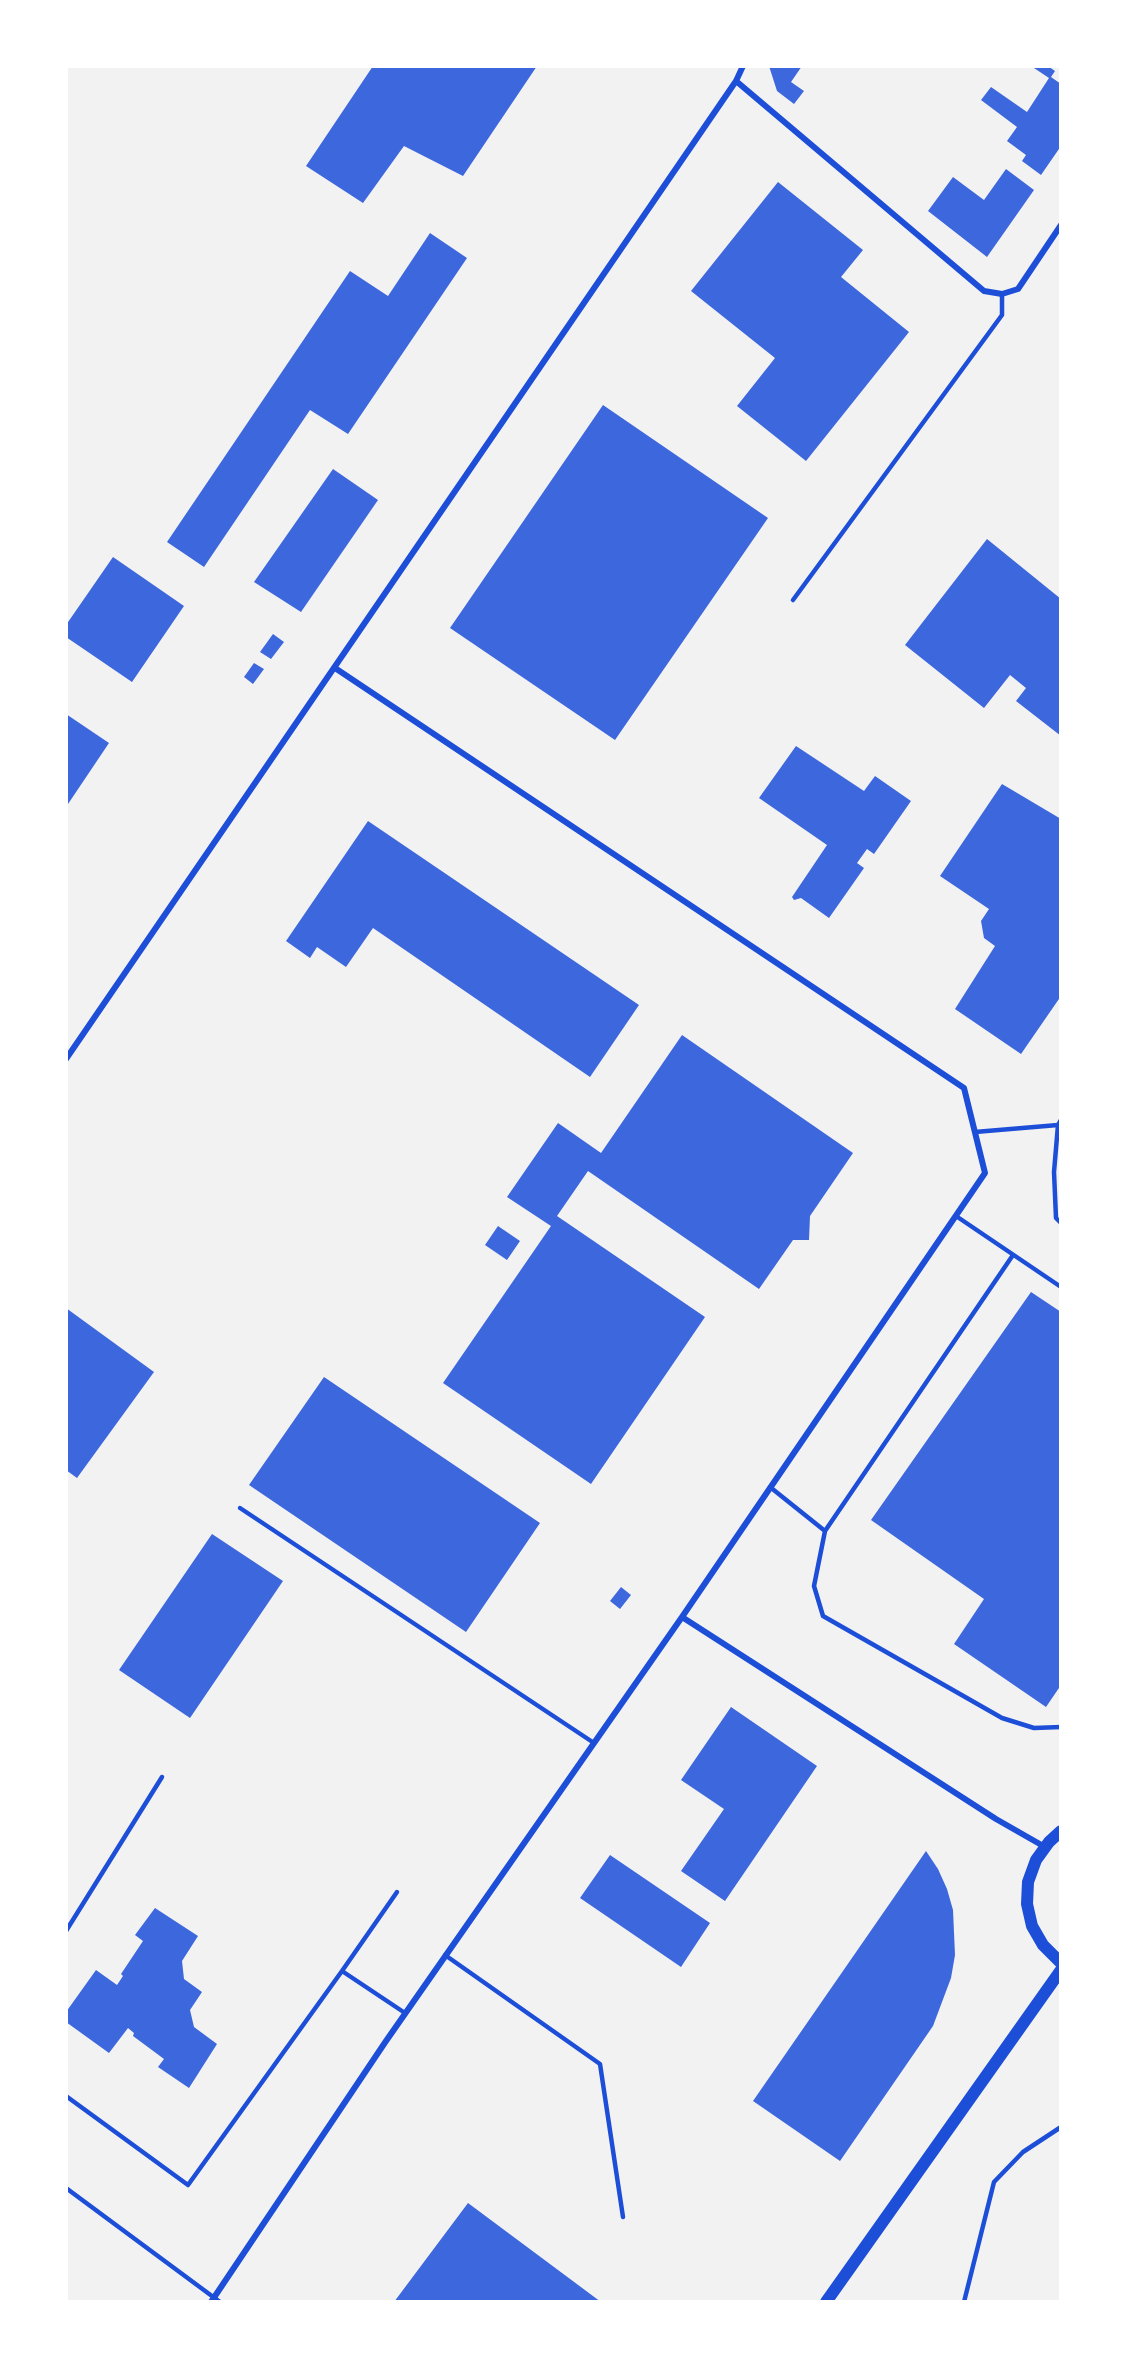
<!DOCTYPE html>
<style>
body{margin:0}
#map{position:relative;width:1127px;height:2368px;overflow:hidden;background:#f2f2f2;font-family:"Work Sans",sans-serif}
canvas{display:block}
.frame{position:absolute;inset:0;border:68px solid #fff;pointer-events:none}
</style>
<div id="map">
<canvas width="1127" height="2368"></canvas>
<div class="frame"></div>
</div>
<script>
const g = document.querySelector('canvas').getContext('2d');
g.lineJoin = 'round';
function fill(path, color) {
  g.fillStyle = color;
  g.fill(path, 'evenodd');
}
function toPath(rows) {
  const path = new Path2D();
  for (const r of rows) {
    path.moveTo(r[0], r[1]);
    for (let i = 2; i < r.length; i += 2) path.lineTo(r[i], r[i + 1]);
  }
  return path;
}
function strokePath(path, color, width, dash) {
  g.strokeStyle = color;
  g.lineWidth = width;
  g.lineCap = dash ? 'butt' : 'round';
  g.setLineDash(dash || []);
  g.stroke(path);
}
fill(toPath([
 [373,66,537,66,463,176,404,146,363,203,306,166],
 [769,66,802,66,791,82,804,91,794,104,777,91],
 [1031,66,1048,66,1055,71,1051,77,1061,84,1061,146,1041,175,1022,161,1026,155,1007,141,1017,127,981,100,991,87,1027,112,1049,78],
 [1006,169,1034,190,987,257,928,211,953,177,984,200],
 [778,182,863,250,841,277,909,332,806,461,737,406,775,358,691,291],
 [430,233,467,258,348,434,310,410,204,567,167,542,350,271,388,296],
 [603,405,768,518,615,740,450,628],
 [333,469,378,500,301,612,254,582],
 [987,539,1061,599,1061,736,1016,701,1026,688,1010,675,984,708,905,645],
 [113,557,184,606,132,682,66,637,66,625],
 [273,634,284,642,271,659,260,652],
 [254,663,264,669,253,684,244,677],
 [66,714,109,743,66,807],
 [796,746,864,791,875,776,911,801,874,854,867,849,857,863,864,868,829,918,801,898,794,900,792,897,827,845,759,798],
 [1002,784,1061,819,1061,996,1021,1054,955,1009,995,946,984,938,981,921,989,909,940,876],
 [368,821,639,1005,590,1077,373,928,346,967,317,947,310,958,286,941],
 [682,1035,853,1153,810,1216,809,1240,793,1240,759,1289,588,1171,557,1216,705,1317,591,1484,443,1383,551,1226,507,1197,558,1123,601,1153],
 [498,1226,520,1241,507,1260,485,1245],
 [1031,1292,1061,1312,1061,1685,1046,1707,954,1644,984,1599,871,1520],
 [66,1308,154,1372,77,1478,66,1470],
 [324,1377,540,1523,466,1632,249,1485],
 [212,1534,283,1581,190,1718,119,1670],
 [621,1587,631,1595,620,1609,610,1601],
 [731,1707,817,1766,725,1901,681,1871,724,1809,681,1780],
 [926,1851,938,1869,947,1889,953,1910,955,1955,951,1978,933,2026,840,2161,753,2101],
 [610,1855,710,1923,681,1967,580,1898],
 [155,1908,198,1936,182,1961,184,1979,202,1992,190,2010,194,2027,217,2044,189,2088,158,2067,164,2059,133,2036,134,2033,128,2028,109,2053,66,2022,66,2012,96,1970,117,1985,123,1976,121,1974,143,1941,135,1935],
 [468,2203,601,2302,394,2302]
]), '#3d67dc');
strokePath(toPath([
 [793,600,1002,315,1002,294],
 [1058,1125,1054,1172,1056,1218,1061,1223],
 [975,1132,1058,1125,1061,1120],
 [956,1216,1061,1287],
 [1013,1255,825,1531,814,1586,823,1616,1002,1718,1034,1728,1061,1727],
 [770,1487,825,1531],
 [240,1508,594,1743],
 [66,1931,162,1777],
 [445,1955,600,2064,623,2217],
 [342,1971,397,1892],
 [66,2096,188,2185,342,1971,405,2013],
 [66,2188,220,2302],
 [964,2302,994,2182,1023,2152,1061,2127]
]), '#1d4ed8', 4.5);
strokePath(toPath([
 [736,81,984,291,1002,294,1018,289,1061,225],
 [335,668,964,1088,985,1173,682,1617],
 [66,1059,736,81,743,66],
 [211,2302,386,2041,682,1617,996,1819,1045,1847]
]), '#1d4ed8', 6);
strokePath(toPath([
 [1061,1831,1049,1842,1036,1860,1028,1882,1027,1904,1032,1926,1043,1945,1061,1963],
 [826,2302,1061,1970]
]), '#1d4ed8', 12);
</script>
